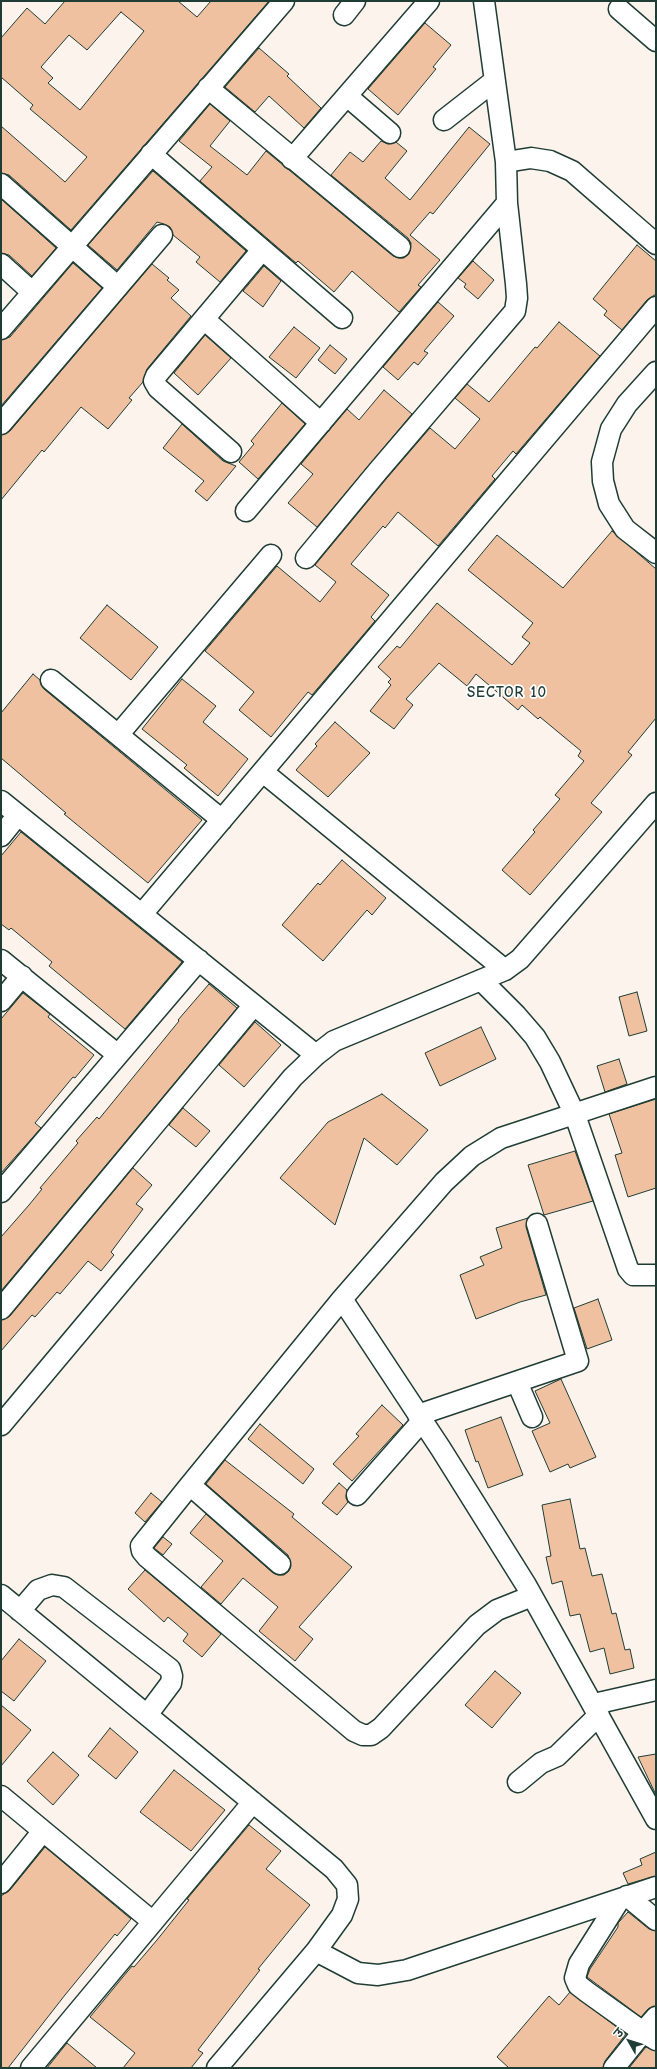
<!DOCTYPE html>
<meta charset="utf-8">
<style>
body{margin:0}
#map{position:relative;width:657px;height:2069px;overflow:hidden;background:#fcf3ec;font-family:"Comic Neue","Playpen Sans Deva",sans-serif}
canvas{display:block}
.frame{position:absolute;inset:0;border:2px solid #1f3d34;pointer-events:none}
.north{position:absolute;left:609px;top:2021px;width:40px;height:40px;-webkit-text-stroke:3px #fff;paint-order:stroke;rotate:309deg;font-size:11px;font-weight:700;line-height:16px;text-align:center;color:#1f3d34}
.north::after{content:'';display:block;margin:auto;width:14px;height:18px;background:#1f3d34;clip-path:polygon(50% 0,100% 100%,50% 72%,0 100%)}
</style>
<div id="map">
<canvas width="657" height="2069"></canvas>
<div class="frame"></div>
<div class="north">उ</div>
</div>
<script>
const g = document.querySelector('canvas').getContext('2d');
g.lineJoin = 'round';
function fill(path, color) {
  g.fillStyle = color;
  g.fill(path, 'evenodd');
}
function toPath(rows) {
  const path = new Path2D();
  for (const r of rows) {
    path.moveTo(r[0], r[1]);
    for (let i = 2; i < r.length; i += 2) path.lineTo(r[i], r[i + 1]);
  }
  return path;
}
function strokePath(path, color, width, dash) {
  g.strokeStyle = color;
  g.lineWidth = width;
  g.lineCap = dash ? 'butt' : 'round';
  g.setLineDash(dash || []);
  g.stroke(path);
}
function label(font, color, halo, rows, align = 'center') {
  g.font = font + ' "Comic Neue",sans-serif';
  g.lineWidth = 3.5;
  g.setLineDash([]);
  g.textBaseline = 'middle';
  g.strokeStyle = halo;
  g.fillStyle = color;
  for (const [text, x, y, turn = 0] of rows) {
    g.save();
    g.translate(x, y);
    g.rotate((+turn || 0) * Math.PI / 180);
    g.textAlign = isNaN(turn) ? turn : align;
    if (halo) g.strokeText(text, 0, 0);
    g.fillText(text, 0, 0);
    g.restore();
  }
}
const building = toPath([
 [65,1,178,1,197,17,211,1,269,1,71,230,9,175,1,173,1,126,65,182,87,157,30,109,33,105,1,77,1,38,27,8,45,24,65,1],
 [121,12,144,31,80,110,48,83,53,78,41,67,69,35,87,50,121,12],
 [425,23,451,45,433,67,436,69,398,115,368,89,425,23],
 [259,48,289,74,287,76,321,108,304,128,269,96,255,112,225,87,259,48],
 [210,104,230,121,210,146,247,175,266,151,393,256,398,258,404,258,409,254,411,243,408,238,331,175,350,152,363,162,381,141,388,144,396,142,407,151,385,178,410,200,469,127,490,144,433,214,430,212,410,235,440,260,418,285,421,287,399,312,352,271,334,292,298,261,296,263,200,181,212,167,179,141,210,104],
 [153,171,246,251,220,282,196,262,200,257,173,235,170,227,164,224,157,222,117,270,88,245,153,171],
 [1,199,56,248,32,276,9,255,1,253,1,199],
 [637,245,656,261,656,294,647,300,622,330,604,315,607,311,593,299,637,245],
 [473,261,494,280,478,299,464,287,466,284,458,278,473,261],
 [73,263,102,288,1,406,1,340,10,337,73,263],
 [152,264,169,278,167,280,179,290,171,298,191,316,147,369,143,382,129,398,132,400,108,429,81,407,44,452,42,450,1,500,1,435,10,431,152,264],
 [264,266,281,281,263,307,243,291,264,266],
 [438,302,454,316,424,351,428,353,418,365,414,362,398,380,383,367,438,302],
 [559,322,600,356,516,454,513,451,492,476,495,479,438,546,398,512,385,528,383,526,351,564,389,595,371,617,375,621,312,695,308,692,271,737,239,710,254,692,205,651,277,566,320,602,336,582,315,565,387,478,430,428,455,449,480,419,455,398,467,384,489,402,535,347,537,348,559,322],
 [294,327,320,348,296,378,269,357,294,327],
 [205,335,231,358,198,395,174,373,205,335],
 [330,345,347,359,335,374,318,360,330,345],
 [384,390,412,414,317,527,288,503,313,474,301,464,347,409,359,420,384,390],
 [282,403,305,424,258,479,239,462,254,444,251,441,282,403],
 [182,424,223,461,236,466,207,501,195,491,204,481,163,448,182,424],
 [612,531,656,569,656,718,628,752,632,755,591,803,602,812,530,895,502,870,535,832,533,830,560,799,555,795,584,761,578,756,581,751,540,717,538,719,522,705,518,710,476,674,467,686,439,663,406,699,413,705,394,729,370,711,391,685,388,682,391,679,378,667,397,646,400,648,437,603,512,665,530,643,522,637,533,623,468,570,497,535,563,588,612,531],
 [107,605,158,647,131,680,80,638,107,605],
 [33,674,40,680,44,689,202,820,148,883,64,814,66,813,1,758,1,713,33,674],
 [182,679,216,706,203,722,248,759,218,796,184,768,187,765,142,729,182,679],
 [335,722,370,753,328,797,296,770,317,746,315,744,335,722],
 [21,832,182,962,125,1029,49,966,52,962,11,928,9,930,1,924,1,856,21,832],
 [342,860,386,898,372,915,367,910,323,961,282,925,318,883,320,885,342,860],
 [209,984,237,1008,1,1291,1,1237,29,1205,42,1189,40,1188,78,1143,76,1141,97,1117,99,1119,179,1021,178,1020,209,984],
 [637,992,647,1031,629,1036,619,997,637,992],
 [23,993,50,1014,48,1017,94,1055,75,1078,73,1077,35,1123,41,1128,1,1173,1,1019,23,993],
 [255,1022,281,1045,244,1087,219,1065,255,1022],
 [481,1027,496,1059,440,1086,425,1053,481,1027],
 [619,1059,627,1084,605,1092,597,1066,619,1059],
 [382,1094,428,1130,397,1165,364,1138,335,1225,280,1178,328,1122,382,1094],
 [656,1099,656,1188,628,1197,615,1155,622,1153,609,1114,656,1099],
 [183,1108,210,1131,196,1147,169,1125,183,1108],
 [575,1151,593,1201,544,1215,528,1165,575,1151],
 [133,1168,152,1185,136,1204,143,1209,111,1252,114,1255,101,1271,88,1261,60,1294,57,1292,35,1317,32,1315,1,1351,1,1320,10,1316,133,1168],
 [528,1218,526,1227,546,1295,520,1302,476,1319,460,1275,484,1265,480,1257,502,1248,496,1228,528,1218],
 [598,1299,612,1340,587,1349,574,1308,598,1299],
 [561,1379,596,1457,570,1468,568,1464,550,1472,532,1431,550,1423,535,1391,561,1379],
 [382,1405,403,1425,352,1481,333,1464,359,1436,356,1434,382,1405],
 [501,1417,523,1475,488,1488,478,1461,476,1462,465,1430,501,1417],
 [260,1424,314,1469,303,1484,248,1439,260,1424],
 [225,1460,294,1514,292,1517,352,1567,299,1627,313,1639,295,1661,259,1631,278,1607,243,1578,221,1604,201,1587,223,1561,190,1533,206,1514,273,1573,278,1575,284,1575,289,1571,291,1566,288,1555,206,1484,225,1460],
 [339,1483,347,1490,346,1498,348,1502,337,1515,322,1503,339,1483],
 [151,1493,162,1502,145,1522,135,1513,151,1493],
 [570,1499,580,1549,585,1548,592,1576,602,1574,612,1614,616,1613,625,1650,630,1649,634,1668,610,1674,604,1648,590,1652,580,1614,570,1616,562,1581,552,1584,546,1557,551,1556,542,1505,570,1499],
 [163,1537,172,1544,163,1555,154,1548,163,1537],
 [145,1570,221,1634,202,1657,183,1641,188,1634,168,1617,164,1622,128,1589,145,1570],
 [19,1639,46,1661,14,1701,1,1691,1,1661,19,1639],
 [495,1671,521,1693,492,1728,465,1705,495,1671],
 [1,1705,31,1730,1,1766,1,1705],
 [110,1728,138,1752,116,1779,88,1756,110,1728],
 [53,1752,79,1775,53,1805,27,1781,53,1752],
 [656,1754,656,1795,638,1757,656,1754],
 [174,1770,225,1810,191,1851,140,1812,174,1770],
 [249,1825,281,1851,266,1869,310,1905,258,1969,260,1970,198,2050,203,2053,191,2068,123,2068,135,2053,90,2017,132,1966,134,1967,157,1940,189,1900,187,1899,249,1825],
 [45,1847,131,1919,117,1936,115,1934,65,1995,8,2068,1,2068,1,1896,10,1890,45,1847],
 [656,1852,656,1876,628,1884,623,1873,642,1865,640,1859,656,1852],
 [628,1912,649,1929,656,1931,656,2006,648,2009,641,2017,587,1977,590,1969,618,1927,618,1923,628,1912],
 [570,1992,626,2034,605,2061,603,2068,509,2068,497,2057,549,1996,559,2005,570,1992],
 [67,2043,97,2068,47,2068,67,2043],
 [646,2047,656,2051,656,2068,629,2068,646,2047]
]);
fill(building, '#f0c1a0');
strokePath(building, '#1f3d34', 1);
const minor = toPath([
 [619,9,656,41],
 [344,15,355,1],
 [208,88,400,247],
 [347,96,390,133],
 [444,120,494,81],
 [151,154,342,318],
 [292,159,429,1],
 [506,162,531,158,550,161,572,171,656,244],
 [1,184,118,287],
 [1,264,32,292],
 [204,319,321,423],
 [1,329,284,1],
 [656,372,627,404,611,429,602,462,603,481,609,504,625,529,656,553],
 [1,424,162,235],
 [231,452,158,388,154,381,156,376,262,250],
 [246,511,507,203],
 [306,558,378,471,515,311,517,298,516,284,507,203,506,162,484,1],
 [51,680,222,820],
 [118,735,271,555],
 [263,772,505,970],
 [1,801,316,1055],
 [1,836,18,815],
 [142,914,656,307],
 [1,960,118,1055],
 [481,980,516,1015,535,1037,550,1062,575,1115,628,1269,633,1275,656,1275],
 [1,1001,22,976],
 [1,1192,199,960],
 [342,1299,441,1449,526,1585,656,1819],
 [1,1309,254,1005],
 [517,1382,532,1417],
 [418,1415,578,1361,537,1224],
 [1,1425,293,1077,316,1055,334,1041,505,970,520,959,656,803],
 [190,1485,342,1299,444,1182,472,1156,501,1138,656,1087],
 [357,1495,422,1421],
 [280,1564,190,1485,141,1546,142,1551,147,1557,354,1731,363,1735,371,1735,381,1728,477,1625,497,1610,532,1596],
 [1,1595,334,1869,347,1885,348,1899,342,1915,316,1951,217,2068],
 [20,1611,38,1590,52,1585,64,1587,170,1669,172,1676,171,1683,147,1715],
 [594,1704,656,1690],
 [518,1782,541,1763,557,1756,599,1715],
 [1,1796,153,1922],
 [1,1883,43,1831],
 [627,1896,656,1920],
 [316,1951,358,1973,378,1975,407,1970,656,1887],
 [656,2017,643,2032,656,2040],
 [31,2068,253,1802],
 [614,2068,643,2032,587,1992,578,1985,575,1978,579,1964,620,1899]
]);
strokePath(minor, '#1f3d34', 23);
strokePath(minor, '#fff', 20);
g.letterSpacing = '1px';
label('bold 15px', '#1f3d34', '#fff', [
 ["SECTOR 10",507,693]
]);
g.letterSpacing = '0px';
</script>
